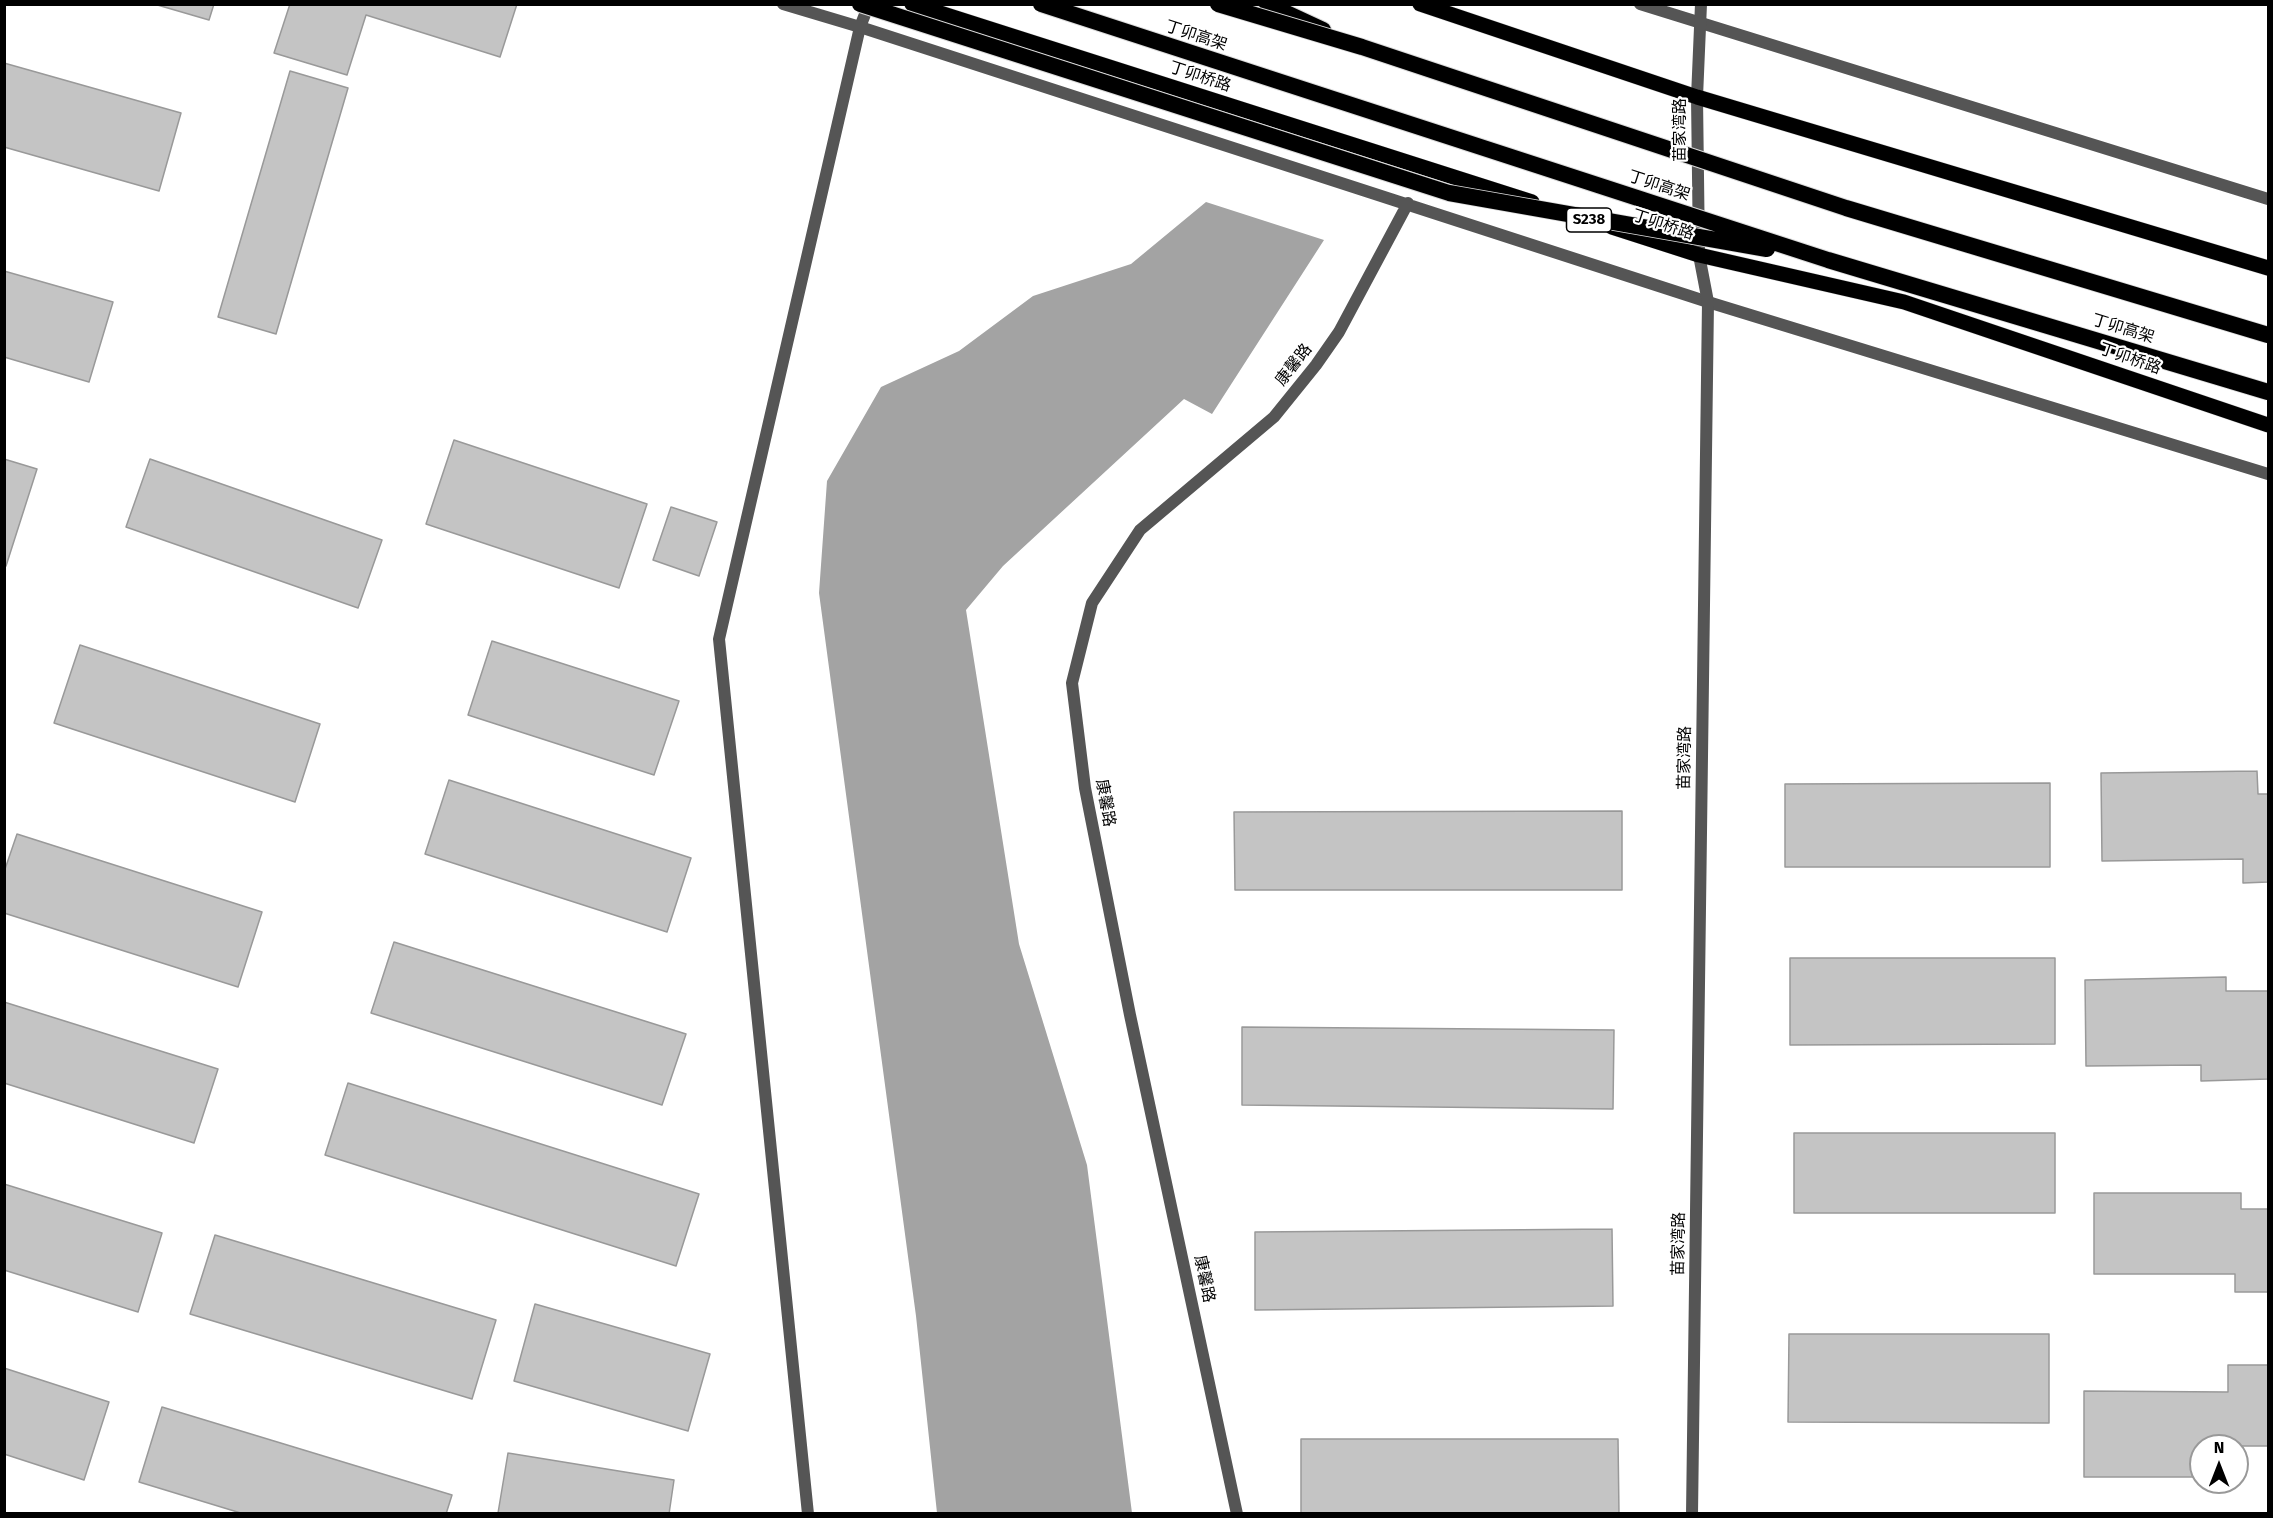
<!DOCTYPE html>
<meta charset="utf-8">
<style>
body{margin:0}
#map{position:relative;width:2273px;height:1518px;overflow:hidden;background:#fff;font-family:"Fira Sans",sans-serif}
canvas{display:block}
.frame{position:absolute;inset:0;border:6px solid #000;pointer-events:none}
.north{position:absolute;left:2189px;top:1434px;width:60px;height:60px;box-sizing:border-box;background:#fff;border:2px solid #999;border-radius:50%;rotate:0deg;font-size:16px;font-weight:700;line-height:24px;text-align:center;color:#000}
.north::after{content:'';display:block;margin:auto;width:21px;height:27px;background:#000;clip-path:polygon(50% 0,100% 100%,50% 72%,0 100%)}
</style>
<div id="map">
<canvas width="2273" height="1518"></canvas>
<div class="frame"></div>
<div class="north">N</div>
</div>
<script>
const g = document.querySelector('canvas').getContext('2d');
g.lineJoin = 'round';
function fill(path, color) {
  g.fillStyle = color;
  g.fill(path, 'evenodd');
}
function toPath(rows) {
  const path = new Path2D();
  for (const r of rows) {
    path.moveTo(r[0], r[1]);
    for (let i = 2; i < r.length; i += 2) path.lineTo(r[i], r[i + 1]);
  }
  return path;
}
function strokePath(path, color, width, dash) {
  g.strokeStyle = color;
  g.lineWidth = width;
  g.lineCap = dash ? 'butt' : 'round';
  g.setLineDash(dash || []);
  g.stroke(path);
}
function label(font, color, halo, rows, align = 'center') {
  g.font = font + ' "Fira Sans","Noto Sans SC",sans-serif';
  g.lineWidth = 4.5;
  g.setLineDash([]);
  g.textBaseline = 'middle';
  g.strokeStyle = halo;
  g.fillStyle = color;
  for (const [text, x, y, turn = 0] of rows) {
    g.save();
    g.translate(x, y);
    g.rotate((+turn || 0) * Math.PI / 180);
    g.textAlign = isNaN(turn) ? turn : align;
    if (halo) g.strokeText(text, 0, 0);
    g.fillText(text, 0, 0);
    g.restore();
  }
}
fill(toPath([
 [1206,202,1324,240,1212,414,1184,399,1003,566,966,610,1019,944,1087,1165,1132,1513,937,1513,916,1316,819,593,827,481,881,387,959,351,1033,296,1131,264]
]), '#a3a3a3');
const building = toPath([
 [154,4,214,4,209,20,154,4],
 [290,4,517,4,500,57,366,15,347,75,274,53,290,4],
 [4,63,181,113,159,191,4,147,4,63],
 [290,71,348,88,276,334,218,317,290,71],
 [4,271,113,302,89,382,4,357,4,271],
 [454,440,647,504,619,588,426,524,454,440],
 [4,459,37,469,6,566,4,566,4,459],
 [150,459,382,540,358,608,126,527,150,459],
 [671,507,717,522,699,576,653,560,671,507],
 [492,641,679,701,654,775,468,715,492,641],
 [80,645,320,724,295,802,54,723,80,645],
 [2257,771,2258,794,2268,794,2268,882,2243,883,2243,859,2102,861,2101,773,2257,771],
 [449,780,691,858,667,932,425,854,449,780],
 [2050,783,2050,867,1785,867,1785,784,2050,783],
 [1622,811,1622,890,1235,890,1234,812,1622,811],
 [17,834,262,912,238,987,4,913,4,872,17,834],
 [394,942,686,1034,662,1105,371,1013,394,942],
 [1790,958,2055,958,2055,1044,1790,1045,1790,958],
 [2226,977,2226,991,2268,991,2268,1079,2201,1081,2201,1065,2086,1066,2085,980,2226,977],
 [4,1002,218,1069,194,1143,4,1083,4,1002],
 [1242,1027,1614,1030,1613,1109,1242,1105,1242,1027],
 [348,1083,699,1194,676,1266,325,1155,348,1083],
 [1794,1133,2055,1133,2055,1213,1794,1213,1794,1133],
 [4,1184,162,1233,138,1312,4,1270,4,1184],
 [2094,1193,2241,1193,2241,1209,2268,1209,2268,1292,2235,1292,2235,1274,2094,1274,2094,1193],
 [1612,1229,1613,1306,1255,1310,1255,1232,1612,1229],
 [215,1235,496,1320,472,1399,190,1314,215,1235],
 [535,1304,710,1354,688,1431,514,1381,535,1304],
 [1789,1334,2049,1334,2049,1423,1788,1422,1789,1334],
 [2228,1365,2268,1365,2268,1446,2201,1446,2201,1477,2084,1477,2084,1391,2228,1392,2228,1365],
 [4,1368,109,1402,84,1480,4,1454,4,1368],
 [162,1407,452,1495,446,1514,244,1514,139,1482,162,1407],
 [1301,1439,1618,1439,1619,1514,1301,1514,1301,1439],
 [508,1453,674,1480,669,1514,498,1513,508,1453]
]);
fill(building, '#c4c4c4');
strokePath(building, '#999', 1.5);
const primary = toPath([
 [912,4,1532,202],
 [1420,4,1697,97,2268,268],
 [1612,227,1699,255,1904,302,2268,425]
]);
const trunk = toPath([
 [1267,4,1323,30]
]);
strokePath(primary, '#dbdbdb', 16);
strokePath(trunk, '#dbdbdb', 18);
strokePath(toPath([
 [808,1514,719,639,860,27,869,4]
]), '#555', 12);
strokePath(toPath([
 [783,4,860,27,1708,302,2268,474],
 [1640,4,2268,199],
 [1237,1514,1130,1015,1085,788,1072,683,1092,603,1140,530,1274,417,1316,365,1339,332,1408,203]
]), '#555', 12);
strokePath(toPath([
 [1692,1514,1708,302,1699,255,1697,97,1701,4]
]), '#555', 12);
strokePath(primary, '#000', 15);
strokePath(trunk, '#000', 16);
const trunkBridge = toPath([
 [860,4,1449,193,1767,249],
 [1041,4,1828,260,2268,392],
 [1218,4,1362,47,1846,208,2268,335]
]);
strokePath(trunkBridge, '#dbdbdb', 18, []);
strokePath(trunkBridge, '#000', 16);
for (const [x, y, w] of [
 [1589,220,45]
]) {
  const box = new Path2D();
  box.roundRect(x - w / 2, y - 12, w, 24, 4.5);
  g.fillStyle = '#fff';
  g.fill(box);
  strokePath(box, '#000', 1.5);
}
label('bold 15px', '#000', null, [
 ["S238",1589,220]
]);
label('16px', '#000', '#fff', [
 ["丁卯高架",1196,36,18],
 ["丁卯桥路",1200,77,18],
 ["苗家湾路",1681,130,-90],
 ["丁卯高架",1659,186,18],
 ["丁卯桥路",1663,225,18],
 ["丁卯高架",2123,329,17],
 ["丁卯桥路",2130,359,19],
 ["康馨路",1294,365,-52],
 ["苗家湾路",1685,758,-89],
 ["康馨路",1105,803,80],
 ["苗家湾路",1679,1244,-89],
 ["康馨路",1204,1279,78]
]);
</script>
